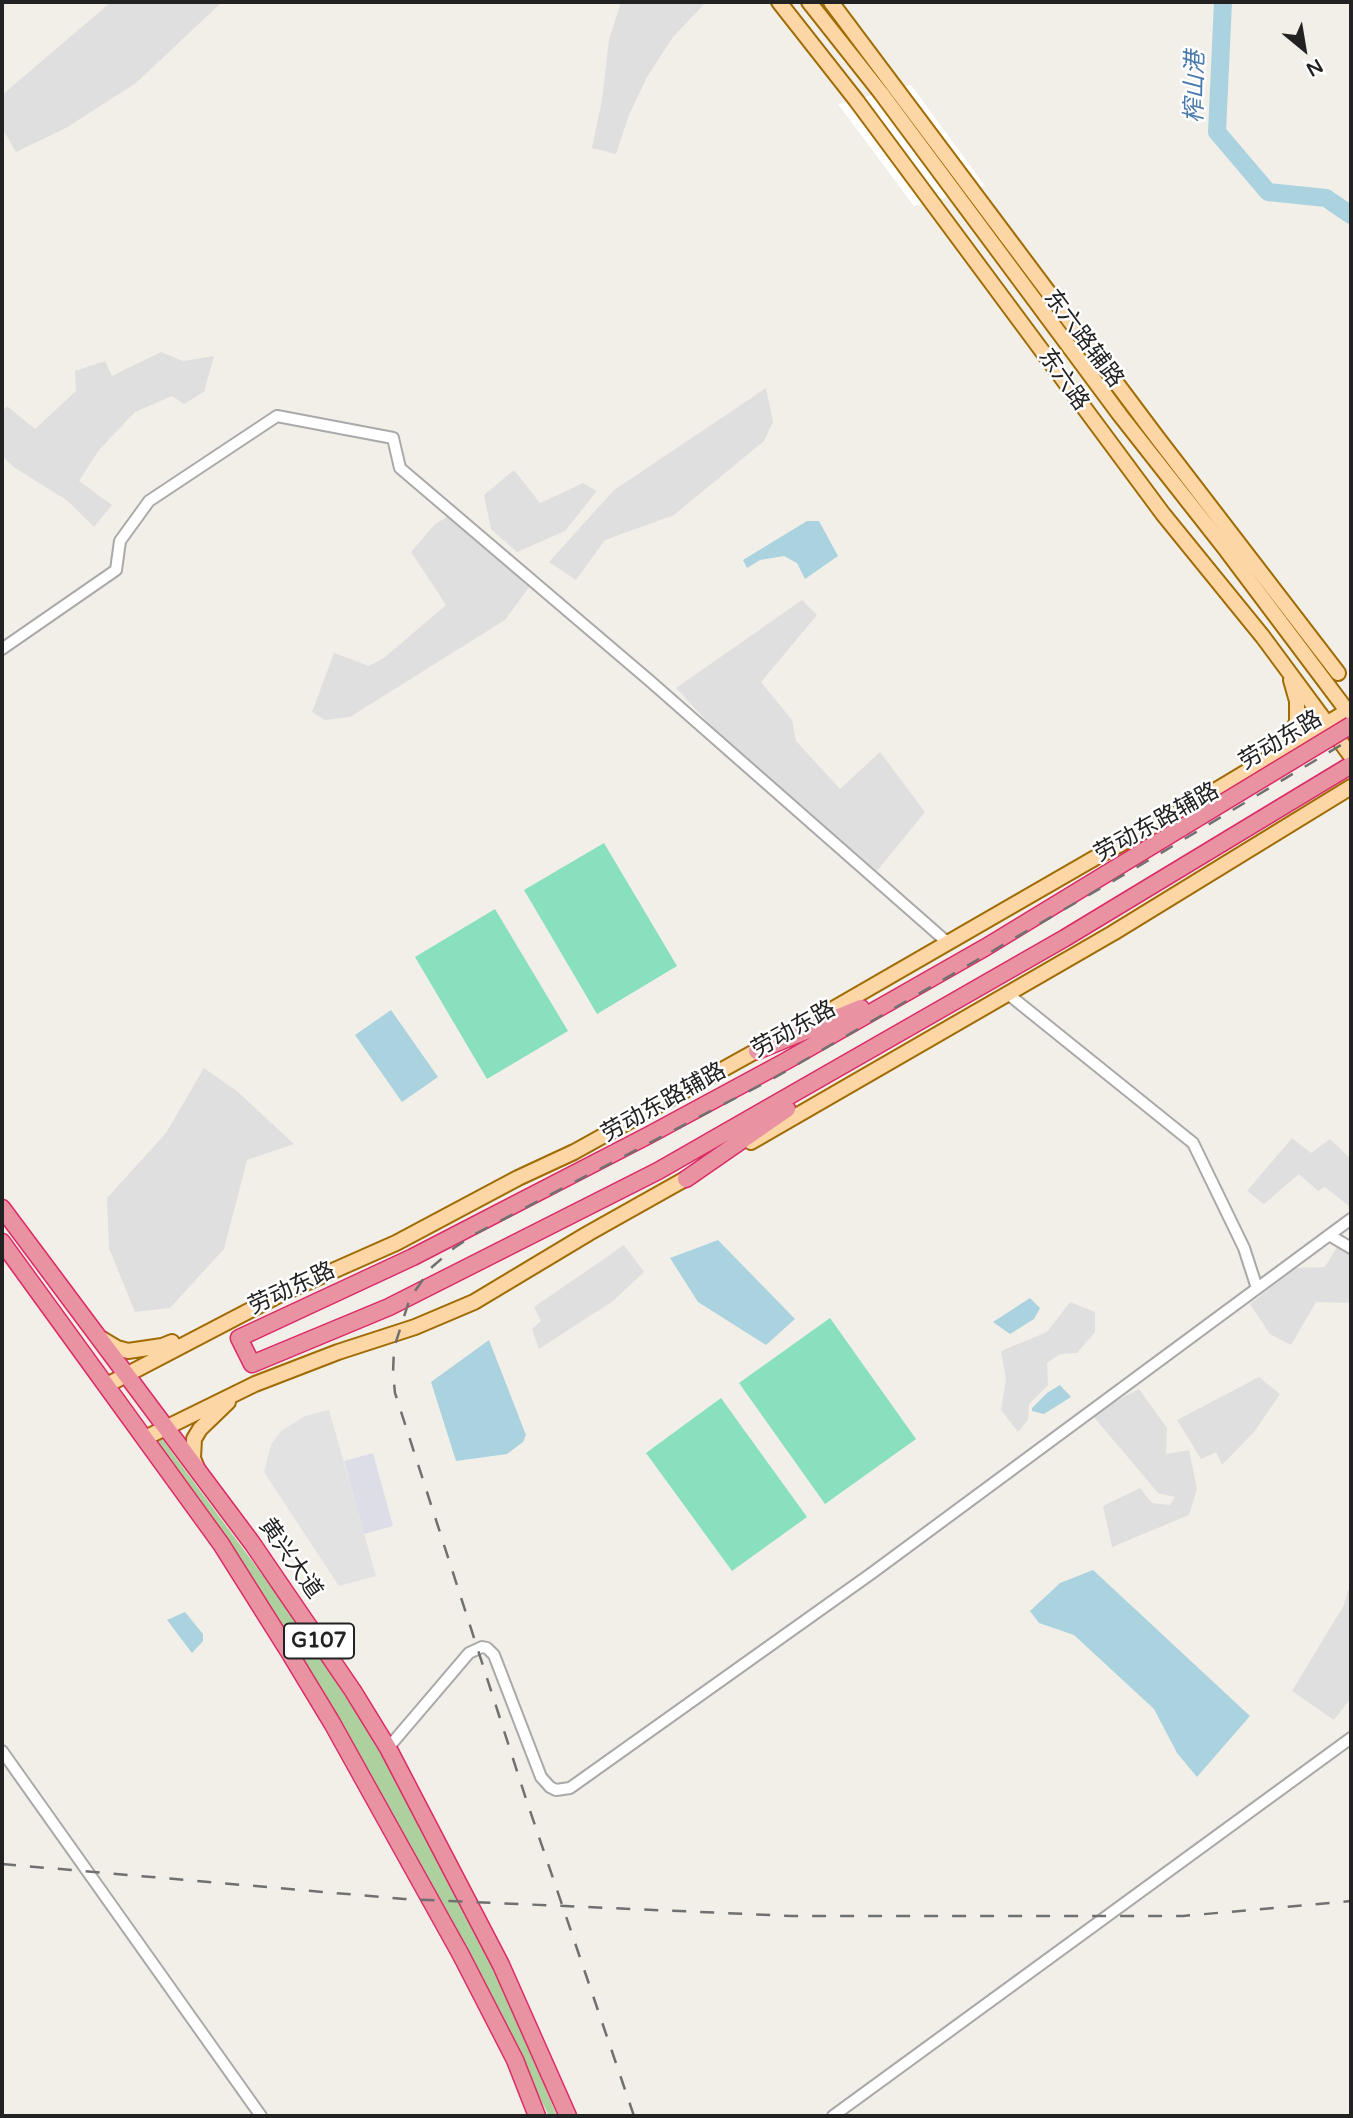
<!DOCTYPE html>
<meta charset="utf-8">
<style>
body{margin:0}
#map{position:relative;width:1353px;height:2118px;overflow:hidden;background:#f2efe9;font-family:"Varela Round",sans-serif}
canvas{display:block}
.frame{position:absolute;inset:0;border:4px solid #222;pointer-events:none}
.north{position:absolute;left:1269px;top:14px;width:70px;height:70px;-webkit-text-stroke:5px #fff;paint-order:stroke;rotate:150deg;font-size:19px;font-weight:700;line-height:28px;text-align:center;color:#222}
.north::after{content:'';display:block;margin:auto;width:24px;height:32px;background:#222;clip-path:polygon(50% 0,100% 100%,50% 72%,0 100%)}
</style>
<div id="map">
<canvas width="1353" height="2118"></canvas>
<div class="frame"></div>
<div class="north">N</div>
</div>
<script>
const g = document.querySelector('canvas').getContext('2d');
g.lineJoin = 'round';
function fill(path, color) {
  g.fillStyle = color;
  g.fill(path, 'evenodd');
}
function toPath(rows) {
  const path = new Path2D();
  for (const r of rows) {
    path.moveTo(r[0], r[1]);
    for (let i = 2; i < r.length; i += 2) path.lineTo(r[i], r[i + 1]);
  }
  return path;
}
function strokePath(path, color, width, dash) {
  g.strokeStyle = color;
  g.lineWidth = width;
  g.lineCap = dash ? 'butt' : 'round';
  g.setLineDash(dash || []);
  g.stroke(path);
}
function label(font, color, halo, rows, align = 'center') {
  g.font = font + ' "Varela Round","Noto Sans SC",sans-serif';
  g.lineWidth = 5;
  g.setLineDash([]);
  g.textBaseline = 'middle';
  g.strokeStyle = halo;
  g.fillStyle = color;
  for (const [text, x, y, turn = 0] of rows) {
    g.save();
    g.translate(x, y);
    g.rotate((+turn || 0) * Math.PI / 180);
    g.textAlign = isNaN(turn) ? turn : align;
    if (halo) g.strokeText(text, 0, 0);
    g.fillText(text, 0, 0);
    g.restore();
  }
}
fill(toPath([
 [111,2,222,2,136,83,66,128,16,152,2,128,2,95],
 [621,2,706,2,673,37,647,77,629,115,616,154,592,148,602,100,609,40],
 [161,352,183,361,214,356,204,392,184,404,172,396,135,412,99,450,79,481,112,505,94,527,68,501,15,468,2,456,2,412,7,406,35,429,76,391,75,371,105,361,112,376],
 [766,388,773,422,764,441,674,515,605,540,576,580,549,562,614,490],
 [514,470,540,503,583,483,597,491,565,531,517,552,491,529,484,495],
 [454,513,533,582,505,620,350,717,325,720,312,712,334,653,369,666,385,657,446,605,411,552,435,524],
 [802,600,817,615,761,682,792,720,796,741,840,789,880,752,925,812,877,871,719,734,676,688],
 [204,1068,238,1092,294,1144,247,1160,224,1249,170,1308,135,1312,109,1248,107,1198,166,1133],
 [1292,1138,1311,1153,1330,1139,1351,1159,1351,1206,1350,1207,1325,1187,1318,1191,1299,1174,1264,1204,1247,1191],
 [624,1245,644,1272,613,1301,539,1349,532,1329,541,1321,534,1307],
 [1337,1247,1351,1255,1351,1303,1316,1302,1291,1345,1270,1334,1250,1304,1295,1268,1325,1267],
 [1070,1302,1095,1312,1095,1332,1077,1353,1060,1354,1047,1363,1048,1385,1029,1404,1028,1420,1018,1432,1001,1410,1006,1379,1001,1351,1047,1332],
 [1259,1377,1280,1394,1254,1432,1222,1465,1216,1452,1201,1459,1177,1420],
 [1139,1389,1167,1428,1166,1454,1189,1450,1197,1489,1189,1515,1112,1547,1103,1506,1140,1488,1152,1503,1170,1505,1175,1497,1158,1493,1093,1416,1110,1404],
 [1351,1589,1351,1698,1334,1720,1292,1691,1344,1605,1348,1590]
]), '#e0dfdf');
fill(toPath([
 [157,1432,292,1615,370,1734,422,1826,502,1984,557,2116,549,2116,471,1961,337,1716,221,1532,153,1435]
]), '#add19e');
fill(toPath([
 [604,843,677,966,597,1014,524,890],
 [495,909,568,1031,487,1079,415,957],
 [830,1318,916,1439,825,1504,739,1383],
 [721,1398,807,1517,732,1571,646,1453]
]), '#88e0be');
fill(toPath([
 [329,1410,376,1576,339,1586,264,1472,271,1445,281,1431,305,1416]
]), '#e2e2e2');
fill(toPath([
 [373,1453,393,1526,364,1534,344,1461]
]), '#dddde8');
fill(toPath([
 [807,521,819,521,838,556,805,579,797,563,784,556,760,560,747,568,743,560],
 [391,1010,438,1077,402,1102,355,1035],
 [718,1240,795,1319,766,1345,698,1302,670,1258],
 [1030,1298,1040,1308,1034,1319,1010,1334,993,1322],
 [489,1340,526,1435,523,1442,507,1454,456,1461,431,1382],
 [1060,1385,1071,1397,1044,1414,1032,1411,1032,1408,1047,1393],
 [1093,1570,1250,1716,1197,1777,1177,1753,1154,1709,1074,1635,1039,1623,1030,1611,1060,1583],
 [185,1612,203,1634,203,1641,192,1653,167,1620]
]), '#aad3df');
fill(toPath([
 [911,85,985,186,914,206,838,104]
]), '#fff');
strokePath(toPath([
 [1223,2,1217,132,1268,192,1326,198,1351,215]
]), '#aad3df', 18);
const minor = toPath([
 [2,649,116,570,120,541,149,501,277,416,393,438,400,468,650,681,948,943],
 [1008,994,1193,1143,1244,1248,1257,1288],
 [1329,1235,1351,1248],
 [388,1748,469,1653,482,1647,487,1648,494,1655,541,1777,550,1787,556,1790,570,1788,872,1573,1351,1219],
 [2,1751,261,2116],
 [833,2116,1351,1738]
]);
const major = toPath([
 [779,2,856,100,1163,514,1263,637,1351,756],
 [809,2,881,93,1120,415,1227,551,1351,716],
 [831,2,1156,436,1338,673],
 [1281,749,1293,732,1297,721,1297,701,1291,680],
 [807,1024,1100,855,1188,807,1351,709],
 [751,1142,1113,933,1351,787],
 [102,1339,117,1348,128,1351,162,1346,172,1342],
 [107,1385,283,1293,396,1243,518,1178,574,1152,765,1046],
 [145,1438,255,1384,338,1352,415,1327,474,1302,589,1233,694,1174],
 [197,1468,193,1458,194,1439,200,1429,228,1402]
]);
const highway = toPath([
 [1183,827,986,947,786,1061,649,1135,413,1257,239,1338,252,1364,389,1307,658,1171,1065,938,1351,765],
 [757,1051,861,1008],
 [686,1179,787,1109],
 [2,1208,252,1543,353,1691,388,1748,501,1965,568,2116],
 [2,1242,221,1544,289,1652,332,1723,461,1955,515,2060,537,2116]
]);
strokePath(minor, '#a9a9a9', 14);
strokePath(major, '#a06b00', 18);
strokePath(highway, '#dc2a67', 19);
strokePath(minor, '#fff', 10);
strokePath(major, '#fcd6a4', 14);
strokePath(highway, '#e892a2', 16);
strokePath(toPath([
 [2,1864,404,1899,792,1916,1183,1916,1351,1901],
 [634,2116,526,1799,395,1393,393,1373,394,1348,410,1298,432,1267,454,1248,477,1233,774,1078,1156,856,1351,739]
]), '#707070', 2.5, [14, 14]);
const highwayBridge = toPath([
 [1183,827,1351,725]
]);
strokePath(highwayBridge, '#dc2a67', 19, []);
strokePath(highwayBridge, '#e892a2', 16);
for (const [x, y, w] of [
 [319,1641,70]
]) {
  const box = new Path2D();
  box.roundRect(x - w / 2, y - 17.5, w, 35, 5);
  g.fillStyle = '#fff';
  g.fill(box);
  strokePath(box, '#222', 2);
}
label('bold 21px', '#222', null, [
 ["G107",319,1641]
]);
label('23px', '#222', '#fff', [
 ["东六路辅路",1083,339,53],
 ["东六路",1063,380,55],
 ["劳动东路",1281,741,-31],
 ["劳动东路辅路",1157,823,-29],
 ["劳动东路",794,1030,-29],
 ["劳动东路辅路",664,1103,-29],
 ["劳动东路",292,1289,-25],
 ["黄兴大道",290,1559,55]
]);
label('italic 24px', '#4a7aab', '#fff', [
 ["榨山港",1196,87,-89]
]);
</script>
